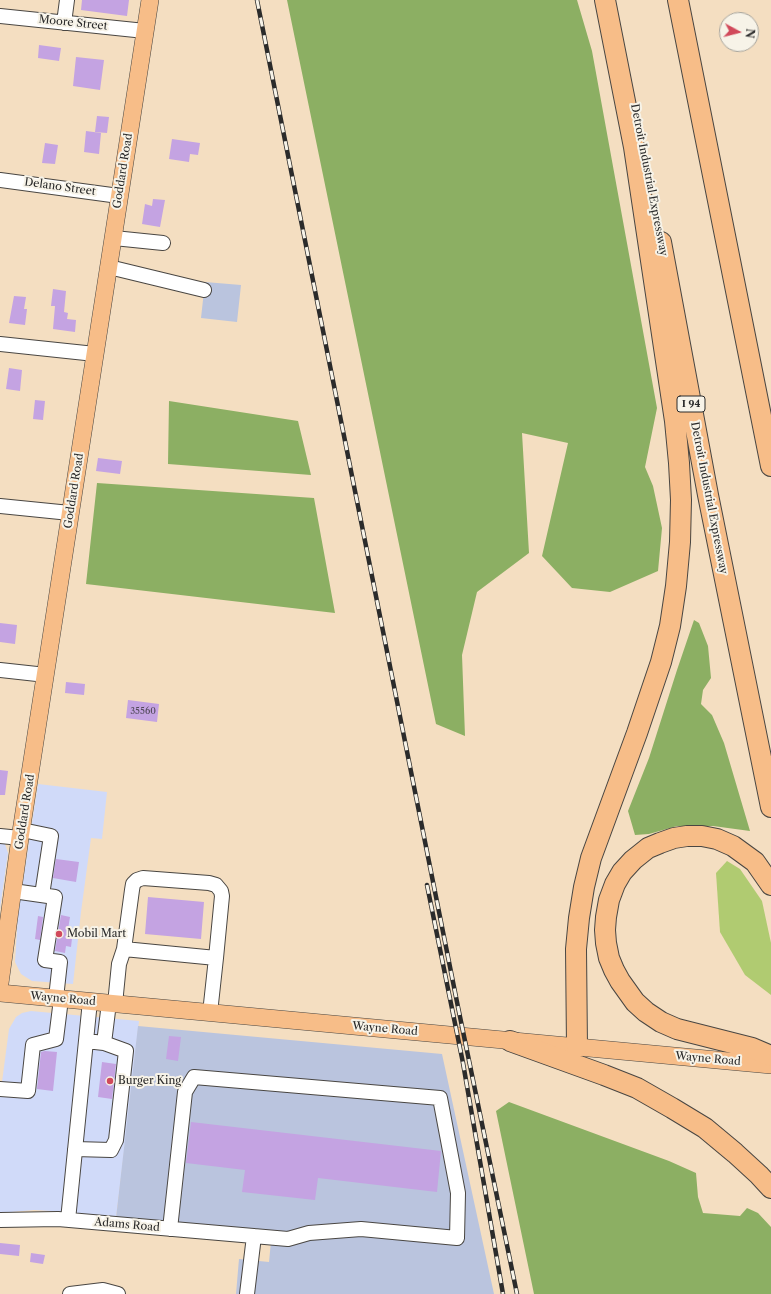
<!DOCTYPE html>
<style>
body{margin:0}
#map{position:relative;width:771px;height:1294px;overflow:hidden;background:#f4dec1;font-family:"Libre Caslon Text",serif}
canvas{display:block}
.north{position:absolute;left:719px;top:12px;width:40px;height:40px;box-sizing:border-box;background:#f7f3e8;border:1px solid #a5a39c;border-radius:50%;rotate:97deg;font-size:11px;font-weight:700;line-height:16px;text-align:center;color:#2b2b2b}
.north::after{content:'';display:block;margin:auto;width:14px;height:18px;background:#d1495b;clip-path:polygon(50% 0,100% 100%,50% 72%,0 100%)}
</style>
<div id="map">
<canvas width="771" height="1294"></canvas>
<div class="north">N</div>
</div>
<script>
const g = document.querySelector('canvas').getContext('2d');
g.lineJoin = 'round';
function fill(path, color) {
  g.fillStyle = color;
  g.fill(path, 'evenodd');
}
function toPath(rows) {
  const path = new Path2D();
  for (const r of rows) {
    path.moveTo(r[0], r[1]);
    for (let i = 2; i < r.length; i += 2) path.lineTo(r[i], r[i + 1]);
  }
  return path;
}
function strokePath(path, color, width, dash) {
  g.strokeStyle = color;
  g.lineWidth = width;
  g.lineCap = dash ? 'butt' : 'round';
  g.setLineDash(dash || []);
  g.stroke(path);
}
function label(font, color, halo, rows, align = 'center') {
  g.font = font + ' "Libre Caslon Text",serif';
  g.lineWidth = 4;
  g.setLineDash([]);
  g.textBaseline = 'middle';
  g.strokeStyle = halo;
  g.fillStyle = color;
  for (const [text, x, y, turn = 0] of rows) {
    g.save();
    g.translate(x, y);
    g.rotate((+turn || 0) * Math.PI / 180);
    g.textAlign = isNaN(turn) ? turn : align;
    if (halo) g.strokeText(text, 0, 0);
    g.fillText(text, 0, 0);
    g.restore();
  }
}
fill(toPath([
 [38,784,107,792,102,839,91,838,81,912,73,984,32,981,21,974,15,962,18,914],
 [0,842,5,844,8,853,0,909],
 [31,1011,139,1021,126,1136,116,1218,51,1211,34,1210,0,1213,0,1097,9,1029,16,1017,22,1013]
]), '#d0daf9');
fill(toPath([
 [205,282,241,285,237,322,201,318],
 [138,1026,442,1054,494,1294,236,1294,239,1259,269,1262,272,1231,116,1218]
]), '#bac4de');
fill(toPath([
 [727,861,740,869,762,901,771,943,771,995,745,975,720,932,716,873]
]), '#b0cb71');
fill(toPath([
 [287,0,577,0,592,51,657,408,645,467,653,486,662,528,658,571,610,592,572,588,542,556,568,443,522,433,529,553,477,592,462,655,465,736,436,724],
 [169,401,298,421,311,475,168,464],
 [97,483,314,498,335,613,86,584],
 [694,620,699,623,708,646,711,678,703,690,701,704,712,715,724,743,750,831,713,826,677,826,649,834,635,835,628,811,649,758,677,670],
 [509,1102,669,1161,696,1173,698,1197,703,1213,740,1216,747,1208,758,1213,771,1227,771,1294,534,1294,496,1111]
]), '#8caf63');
fill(toPath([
 [82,0,129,0,127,16,81,10],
 [39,45,61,48,59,61,38,58],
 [76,57,104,60,100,90,73,86],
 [97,116,109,117,107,133,95,132],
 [86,131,101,133,99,154,84,152],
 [172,139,200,143,198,155,190,154,189,162,169,159],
 [45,143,58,145,55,164,42,163],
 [153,199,165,200,160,227,142,224,145,204,152,206],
 [53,289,66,291,64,312,68,313,67,319,76,320,75,332,53,329,55,306,51,306],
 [14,296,26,297,24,309,27,309,25,325,9,323],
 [9,368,22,370,20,391,6,389],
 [35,400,45,401,43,420,33,419],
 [98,458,122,461,120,474,96,471],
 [0,623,17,625,15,644,0,642],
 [66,682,85,684,84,695,65,693],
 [128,700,159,704,157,722,126,718],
 [0,770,8,771,5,795,0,795],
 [56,859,79,862,76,882,53,878],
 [148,897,204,902,201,939,145,934],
 [61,915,70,917,68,929,73,930,71,947,66,946,65,953,55,951],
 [38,916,43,917,40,940,35,939],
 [169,1036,181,1037,178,1061,166,1059],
 [45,1051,57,1052,53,1091,37,1089,41,1052],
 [102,1062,116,1064,112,1099,98,1097],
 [191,1122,441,1151,437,1192,318,1178,315,1200,242,1192,245,1170,186,1163],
 [0,1243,20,1245,19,1256,0,1254],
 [31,1253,45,1255,43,1264,30,1262]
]), '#c4a3e2');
const minor = toPath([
 [0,16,145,31],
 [64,23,67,0],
 [0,180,119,196],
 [114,238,163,243],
 [109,267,204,290],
 [0,344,95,354],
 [0,506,70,513],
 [0,670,46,675],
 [22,830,51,836,42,895],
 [0,836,20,838],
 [13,891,55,897,45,960,60,962,56,998],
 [124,949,216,958,210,1013],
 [115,1004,119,964,124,949,132,890,133,884,137,880,143,878,209,883,216,885,221,891,222,896,216,958],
 [104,1043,109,1003],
 [0,1089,28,1091,33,1045,56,1039,61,999],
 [75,1149,111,1150,116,1140,126,1051,104,1043,86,1041],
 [0,1220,58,1219,288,1239,309,1233,361,1229,457,1238,458,1193,440,1098,194,1077,185,1092,170,1229],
 [68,1220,90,1001],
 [70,1294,103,1290,118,1294],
 [247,1294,254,1236]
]);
const major = toPath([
 [0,983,20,838,150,0],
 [0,993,771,1065]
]);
const highway = toPath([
 [678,0,771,466],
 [661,242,708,495,771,807],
 [771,885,755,862,733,846,717,839,702,836,687,836,674,838,660,843,648,848,633,860,622,872,615,884,609,900,606,917,605,930,606,943,609,958,614,970,620,981,635,1002,646,1012,661,1022,677,1029,752,1048,771,1056],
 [510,1041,604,1075,637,1088,672,1108,705,1128,735,1153,759,1175,771,1188],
 [577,1047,576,949,579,918,584,887,591,858,637,733,661,662,670,626,676,586,680,542,681,500,679,463,675,421,634,147,605,0]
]);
strokePath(minor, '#494642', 16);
strokePath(major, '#494642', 18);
strokePath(highway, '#494642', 22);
strokePath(minor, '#fff', 14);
strokePath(major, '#f7bd88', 17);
strokePath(highway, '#f7bd88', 20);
const rail = toPath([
 [257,0,458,1007,517,1294],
 [427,885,463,1063,503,1294]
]);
strokePath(rail, '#2b2b2b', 4.5);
strokePath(rail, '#f7f3e8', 3, [9]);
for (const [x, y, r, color] of [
 [59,934,4,"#d1495b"],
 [110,1081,4,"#d1495b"]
]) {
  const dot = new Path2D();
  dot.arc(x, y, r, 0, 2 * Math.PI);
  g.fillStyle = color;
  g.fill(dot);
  strokePath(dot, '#f7f3e8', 1.5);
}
label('9px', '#514959', null, [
 ["35560",143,711]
]);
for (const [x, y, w] of [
 [691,404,28]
]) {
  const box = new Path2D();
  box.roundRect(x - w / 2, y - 8, w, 16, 3);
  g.fillStyle = '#f7f3e8';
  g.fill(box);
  strokePath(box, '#2b2b2b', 1);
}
label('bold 10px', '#2b2b2b', null, [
 ["I 94",691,404]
]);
label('11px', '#2b2b2b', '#f7f3e8', [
 ["Moore Street",73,23,6],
 ["Goddard Road",123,171,-81],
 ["Detroit Industrial Expressway",649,180,79],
 ["Delano Street",60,187,8],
 ["Goddard Road",74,491,-81],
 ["Detroit Industrial Expressway",709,498,79],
 ["Goddard Road",25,812,-81],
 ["Wayne Road",63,999,5],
 ["Wayne Road",385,1029,5],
 ["Wayne Road",708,1059,5],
 ["Adams Road",127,1225,5]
]);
label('11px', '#2b2b2b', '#f7f3e8', [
 ["Mobil Mart",67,934],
 ["Burger King",118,1081]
], 'left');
</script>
